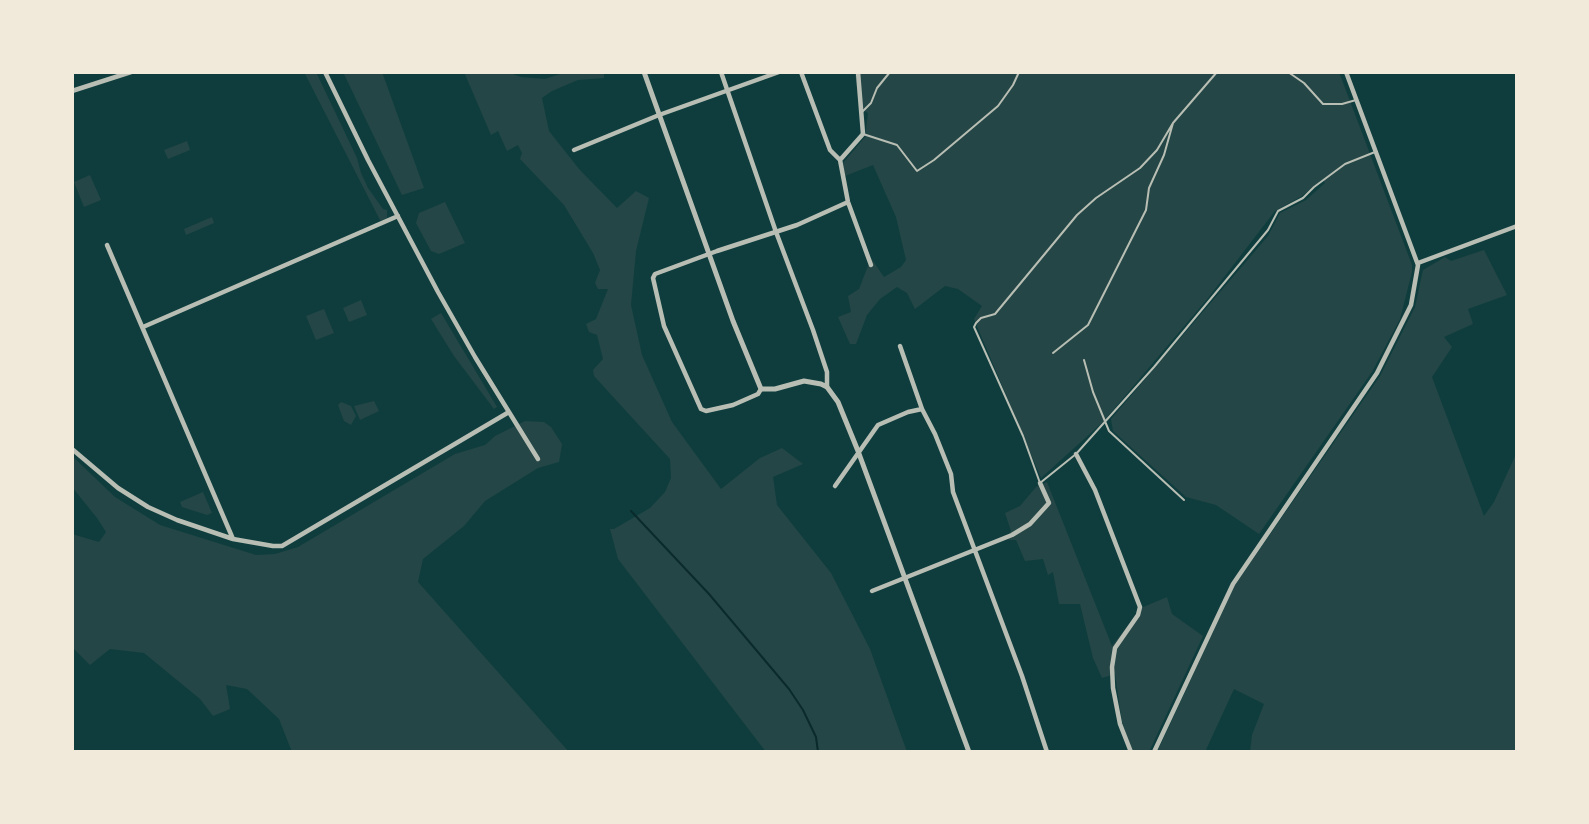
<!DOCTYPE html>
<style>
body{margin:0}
#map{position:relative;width:1589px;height:824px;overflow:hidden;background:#0f3d3e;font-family:"PT Sans",sans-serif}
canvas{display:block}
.frame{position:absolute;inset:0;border:74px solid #f1e9da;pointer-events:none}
</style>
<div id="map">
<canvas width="1589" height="824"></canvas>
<div class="frame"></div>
</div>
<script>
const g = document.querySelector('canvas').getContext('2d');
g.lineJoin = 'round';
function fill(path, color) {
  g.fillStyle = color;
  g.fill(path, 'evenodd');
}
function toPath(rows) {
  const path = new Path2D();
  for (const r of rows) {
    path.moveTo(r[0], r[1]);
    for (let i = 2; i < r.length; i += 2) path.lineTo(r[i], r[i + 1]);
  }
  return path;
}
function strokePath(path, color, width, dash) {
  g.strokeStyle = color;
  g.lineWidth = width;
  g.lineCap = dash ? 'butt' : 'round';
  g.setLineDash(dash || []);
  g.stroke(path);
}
fill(toPath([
 [304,72,316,72,357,158,361,173,368,188,383,209,387,210,387,218,383,221,380,220],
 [343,72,382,72,424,188,402,195],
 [464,72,507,72,521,77,545,79,566,72,604,72,604,78,578,80,552,91,542,98,549,131,579,169,617,208,636,191,649,198,636,251,631,305,642,355,672,422,721,489,760,458,782,448,803,464,773,477,777,505,831,573,870,649,907,752,766,752,618,559,610,529,614,529,650,508,665,492,671,478,670,459,594,376,593,370,603,359,597,335,589,332,586,324,596,319,608,289,598,289,595,283,600,270,593,253,564,205,520,159,522,153,518,145,507,151,498,131,491,135],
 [855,72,1339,72,1412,265,1412,272,1400,319,1372,372,1259,534,1216,505,1186,497,1113,431,1111,419,1268,236,1280,213,1306,200,1325,183,1323,179,1302,196,1275,211,1208,298,1103,422,1041,478,974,319,982,306,958,289,945,286,915,309,907,293,897,287,880,299,867,315,856,344,850,344,838,317,851,312,848,296,859,289,871,258,884,277,901,267,906,260,896,217,873,165,845,176,843,163,865,137,868,113,859,108],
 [187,141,190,150,168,159,164,150],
 [90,175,101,200,84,207,74,182],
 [445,202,465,243,439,254,431,251,416,223,419,213],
 [212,217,214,223,186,235,184,229],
 [1484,250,1507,295,1468,309,1473,324,1444,337,1452,347,1432,377,1484,516,1494,502,1517,452,1517,752,1250,752,1252,735,1264,704,1234,689,1205,752,1157,752,1235,585,1380,376,1415,307,1423,270,1445,257,1451,261],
 [361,300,367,315,349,322,343,308],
 [324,309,334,333,316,340,306,316],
 [441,313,497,407,494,409,454,356,431,319],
 [374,401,379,411,360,420,354,406],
 [341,402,351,406,356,416,351,425,344,421,338,405],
 [525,421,544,422,551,427,562,444,559,462,538,468,485,501,464,526,423,559,418,582,569,752,292,752,279,719,247,689,226,685,230,709,213,716,200,699,144,653,110,649,90,665,72,647,72,534,99,542,106,532,97,518,72,487,72,456,115,497,160,525,256,555,275,554,298,547,455,454,485,445,495,436],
 [1047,482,1112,646,1141,608,1167,597,1172,614,1203,636,1149,752,1132,752,1122,722,1115,674,1102,678,1093,658,1080,604,1059,604,1053,572,1048,575,1043,559,1025,561,1016,540,1009,540,1007,536,1011,531,1005,513,1020,506,1036,487],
 [203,492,212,513,207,515,182,507,180,502]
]), '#244646');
strokePath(toPath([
 [631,511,709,594,789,689,803,710,816,737,818,752]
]), '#0a2a2b', 2);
strokePath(toPath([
 [1288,72,1304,83,1323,104,1342,104,1356,100],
 [862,112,871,103,877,88,890,72],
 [1173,123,1157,150,1140,168,1096,198,1077,215,995,314,981,318,976,323,974,327,1023,436,1040,483,1076,454,1154,367,1268,230,1278,211,1303,198,1314,187,1345,164,1375,152],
 [863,134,897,145,917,171,934,160,998,106,1013,85,1019,72],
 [1053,353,1088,325,1146,210,1149,188,1164,155,1173,123,1217,72],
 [1084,360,1093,392,1109,431,1184,500]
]), '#b8beb3', 2);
strokePath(toPath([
 [325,72,368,160,438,292,475,357,538,459],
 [721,72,776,232,813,330,827,372,827,387],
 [801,72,830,150,840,160,848,202,871,265],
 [72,91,131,72],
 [574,150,659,115,779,72],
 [840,160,863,134,858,72],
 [107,245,233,539,273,546,282,546,509,412],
 [1418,263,1517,226],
 [143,327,398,216],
 [900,346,922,409,935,434,951,474,953,492,1022,676,1047,752],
 [761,389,758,394,733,405,706,411,701,409,664,326,653,278,655,274,717,251,797,225,848,202],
 [72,449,118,488,148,507,177,520,233,539],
 [1076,454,1095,490,1140,607,1138,615,1115,648,1112,667,1113,688,1120,724,1131,752],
 [835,486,878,425,908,412,922,409],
 [872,591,1012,535,1030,524,1049,503,1040,483],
 [1154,752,1233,584,1377,373,1411,305,1418,265,1346,72]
]), '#b8beb3', 4.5);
strokePath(toPath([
 [644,72,733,321,761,389,775,389,804,381,821,384,827,387,838,402,858,451,969,752]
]), '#b8beb3', 5);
</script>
